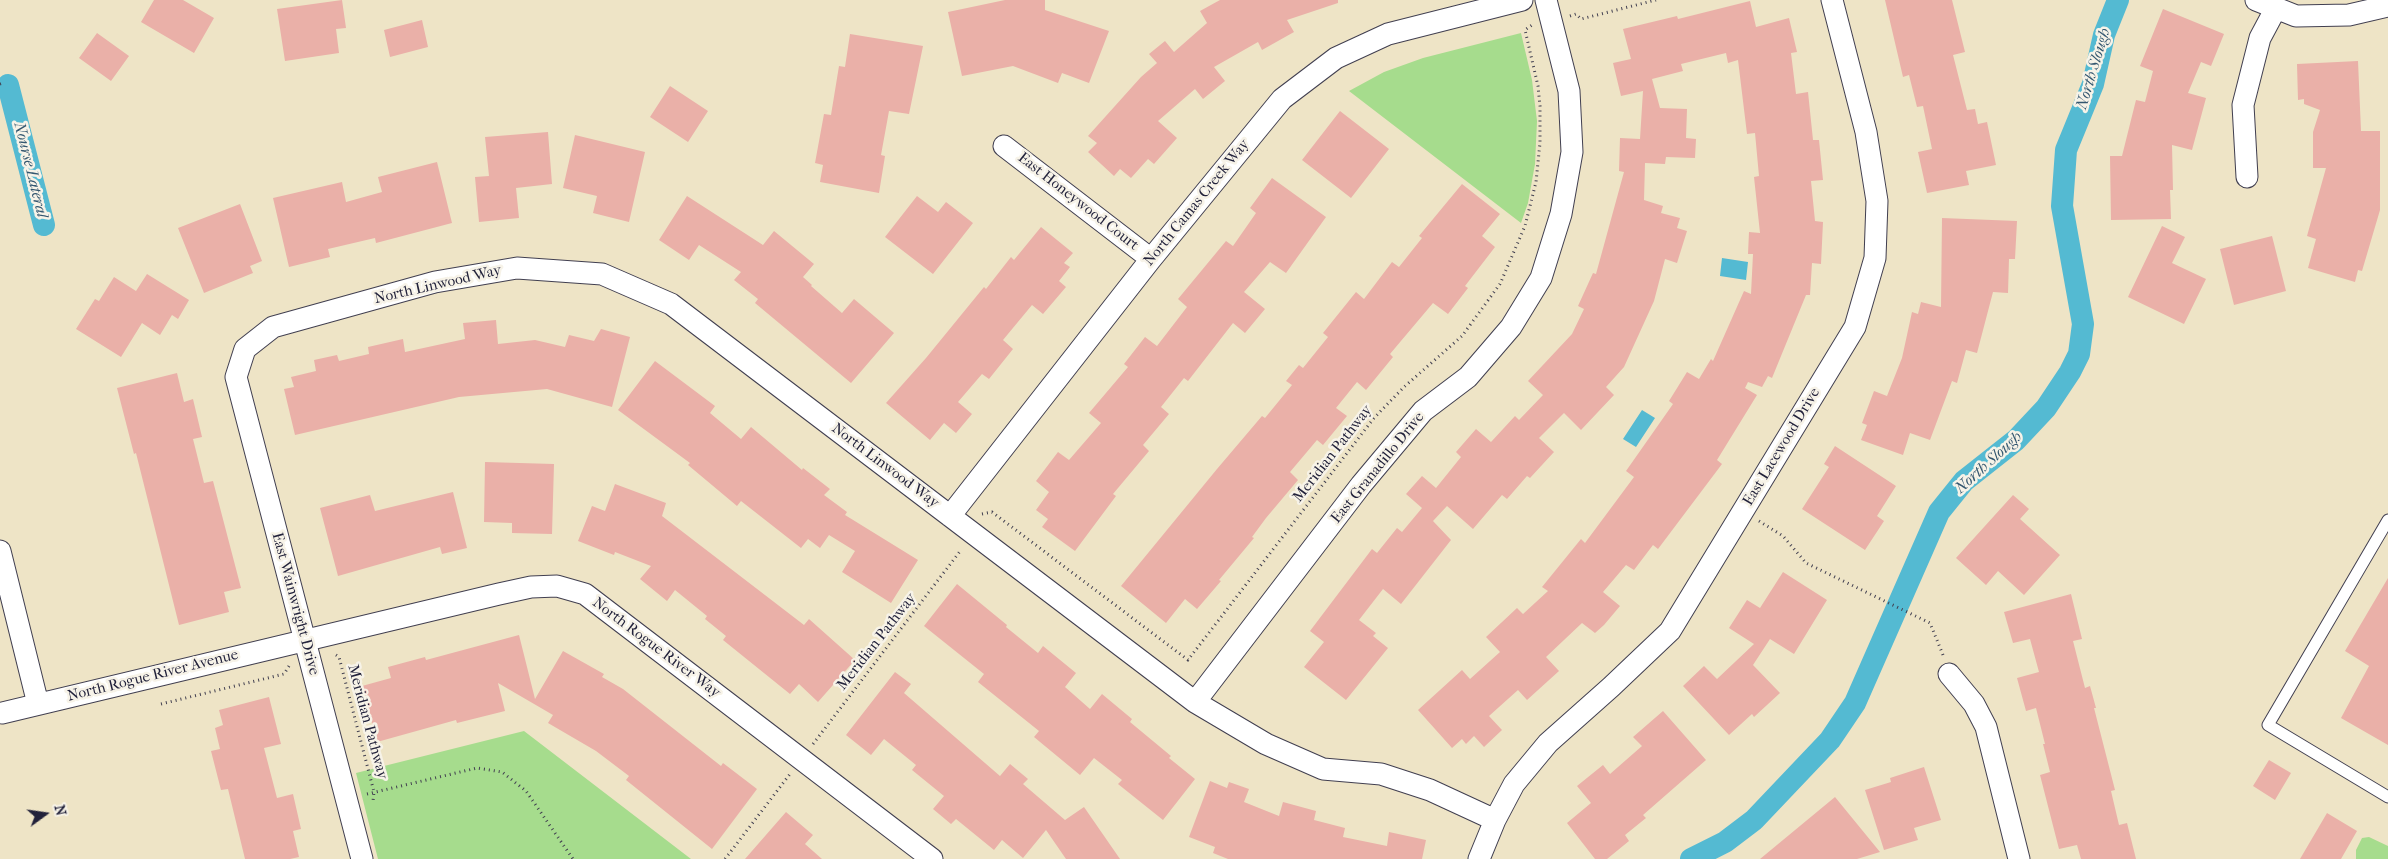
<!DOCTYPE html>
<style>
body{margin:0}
#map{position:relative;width:2388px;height:859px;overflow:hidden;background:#eee4c6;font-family:"IM FELL French Canon",serif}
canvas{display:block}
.north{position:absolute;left:20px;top:789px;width:50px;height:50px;-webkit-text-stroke:4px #f7f3e8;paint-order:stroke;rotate:76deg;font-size:14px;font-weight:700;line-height:20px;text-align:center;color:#22223b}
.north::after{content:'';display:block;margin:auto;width:18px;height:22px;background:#22223b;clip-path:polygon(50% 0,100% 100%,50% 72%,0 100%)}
</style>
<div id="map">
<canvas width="2388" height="859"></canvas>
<div class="north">N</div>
</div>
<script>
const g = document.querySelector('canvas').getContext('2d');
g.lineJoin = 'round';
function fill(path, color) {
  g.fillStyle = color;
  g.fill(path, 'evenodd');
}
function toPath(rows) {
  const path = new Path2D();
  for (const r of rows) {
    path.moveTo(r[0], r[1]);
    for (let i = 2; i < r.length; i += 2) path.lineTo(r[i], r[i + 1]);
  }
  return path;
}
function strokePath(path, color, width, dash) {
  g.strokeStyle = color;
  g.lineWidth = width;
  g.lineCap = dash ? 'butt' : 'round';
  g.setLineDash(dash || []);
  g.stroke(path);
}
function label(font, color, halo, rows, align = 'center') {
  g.font = font + ' "IM FELL French Canon",serif';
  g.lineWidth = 5;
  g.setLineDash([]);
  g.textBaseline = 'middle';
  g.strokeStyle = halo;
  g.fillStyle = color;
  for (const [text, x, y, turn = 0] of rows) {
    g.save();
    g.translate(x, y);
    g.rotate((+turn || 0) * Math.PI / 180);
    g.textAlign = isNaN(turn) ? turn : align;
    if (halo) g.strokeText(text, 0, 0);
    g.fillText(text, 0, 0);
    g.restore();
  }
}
fill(toPath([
 [1521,33,1532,80,1537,121,1535,164,1528,203,1521,223,1349,91,1384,72,1423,58],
 [524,731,691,859,378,859,356,773],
 [2369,837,2388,846,2388,859,2356,859,2356,850,2362,838]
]), '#a6dc8d');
fill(toPath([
 [1722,258,1748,262,1746,280,1720,276],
 [1642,410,1655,418,1636,447,1623,439]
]), '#54bad2');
strokePath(toPath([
 [8,85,44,225],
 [1691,859,1725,842,1754,820,1830,740,1855,703,1939,512,1964,481,2016,440,2046,408,2070,372,2079,354,2083,324,2062,206,2066,150,2093,84,2104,35,2118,0]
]), '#54bad2', 22);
fill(toPath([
 [154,0,183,0,214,18,194,53,141,22],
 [342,0,346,28,336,29,339,53,285,61,277,9],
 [1005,0,1045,0,1045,10,1109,31,1089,83,1062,73,1058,83,1013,66,962,76,948,12],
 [1220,0,1338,0,1338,3,1287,20,1294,32,1262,50,1258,42,1214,67,1225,81,1203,99,1195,89,1158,121,1177,138,1154,164,1148,159,1131,178,1120,169,1114,176,1088,152,1097,143,1088,136,1141,77,1157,63,1149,54,1165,41,1174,52,1207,23,1200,11],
 [1885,0,1952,0,1965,52,1953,55,1967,110,1975,109,1978,124,1987,122,1996,165,1966,171,1969,185,1927,193,1918,152,1932,149,1923,106,1917,107,1909,75,1903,77],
 [1750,1,1756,27,1789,18,1797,52,1791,53,1796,94,1808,92,1813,140,1819,140,1823,180,1811,181,1815,221,1823,222,1821,264,1812,263,1810,295,1806,295,1772,378,1768,376,1762,387,1748,382,1745,388,1757,395,1717,460,1722,464,1658,549,1653,545,1634,570,1626,565,1603,592,1620,606,1604,625,1595,633,1582,623,1546,657,1559,671,1527,700,1518,690,1489,716,1502,730,1484,747,1474,736,1466,744,1462,739,1452,748,1418,710,1462,670,1470,679,1500,652,1486,637,1517,608,1523,614,1548,591,1542,587,1581,539,1585,543,1634,477,1626,471,1673,404,1669,401,1687,372,1699,379,1711,359,1713,361,1744,291,1751,294,1753,254,1748,254,1749,232,1760,233,1754,177,1759,176,1755,133,1747,134,1738,60,1728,63,1726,53,1681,64,1683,71,1652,79,1660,108,1687,109,1686,138,1696,139,1695,158,1666,157,1665,164,1645,163,1644,200,1663,206,1661,213,1680,218,1677,228,1687,231,1677,263,1665,259,1654,301,1624,367,1606,387,1614,395,1581,430,1564,413,1539,438,1554,452,1530,478,1527,476,1507,499,1502,495,1473,529,1447,506,1433,521,1451,540,1401,604,1383,589,1359,620,1376,633,1373,636,1388,648,1346,700,1304,667,1324,642,1310,631,1372,549,1377,553,1397,528,1402,532,1422,508,1406,494,1422,476,1436,488,1461,457,1456,452,1476,429,1491,442,1515,416,1519,420,1543,395,1528,381,1572,334,1584,309,1578,306,1593,273,1596,274,1624,172,1619,171,1620,138,1640,139,1643,91,1621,96,1613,63,1631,59,1623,29,1677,16,1678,19],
 [2163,9,2224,34,2211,66,2201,62,2188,93,2206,98,2192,150,2172,145,2173,190,2170,190,2171,219,2111,220,2110,156,2122,156,2136,100,2145,102,2153,71,2140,66],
 [422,20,428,47,390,57,384,30],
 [97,33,129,56,111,81,79,58],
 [850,34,923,46,909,114,889,111,881,155,885,156,879,193,820,182,823,165,815,163,824,114,831,115,839,66,845,67],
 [2358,61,2361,131,2380,131,2380,210,2362,271,2358,270,2355,282,2308,268,2316,239,2307,236,2326,168,2313,168,2313,132,2320,110,2304,104,2304,99,2298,100,2297,64],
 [670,86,708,111,688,142,650,117],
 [1340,111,1389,149,1351,198,1302,160],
 [548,132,552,184,516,188,519,218,479,222,475,177,489,176,485,137],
 [575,135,645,152,629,222,593,213,597,196,563,188],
 [437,162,452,223,376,243,375,238,328,249,330,257,289,267,273,198,342,182,346,202,382,192,378,177],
 [1272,178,1326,217,1286,273,1270,262,1244,292,1265,309,1245,333,1233,323,1188,381,1184,378,1161,407,1169,414,1143,445,1149,451,1113,494,1116,496,1075,551,1042,527,1048,519,1036,510,1049,492,1036,481,1058,452,1069,460,1101,423,1089,413,1128,367,1124,364,1145,337,1157,346,1187,307,1178,299,1226,241,1233,246,1256,213,1250,208],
 [1462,184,1500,214,1482,236,1495,247,1465,286,1468,288,1448,314,1433,303,1390,354,1393,357,1366,390,1357,382,1336,408,1347,416,1323,445,1317,440,1290,472,1298,480,1266,518,1252,537,1254,538,1219,580,1221,581,1197,609,1185,599,1166,623,1121,586,1217,469,1262,416,1265,418,1292,385,1286,381,1299,365,1303,368,1328,337,1323,333,1356,292,1364,299,1392,262,1399,267,1422,238,1419,236],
 [687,196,763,245,774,231,814,264,803,277,812,285,811,286,842,313,854,299,894,333,851,383,755,303,758,299,734,280,741,272,699,245,689,260,659,240],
 [917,196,938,212,946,202,973,223,933,274,885,237],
 [240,204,262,261,250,266,253,273,204,293,178,228],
 [1942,218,2017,221,2015,259,2009,259,2008,293,1993,292,1977,353,1966,350,1957,383,1952,381,1930,440,1910,433,1903,455,1861,440,1867,425,1862,423,1874,391,1887,396,1902,358,1912,312,1918,314,1921,302,1941,307],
 [2162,226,2185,237,2172,263,2206,279,2184,324,2128,297],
 [1041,227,1073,253,1064,263,1070,267,1059,281,1066,287,1043,314,1032,305,1003,340,1013,349,989,379,982,374,958,402,972,414,956,433,944,423,930,440,886,403,926,358,984,287,986,289,1011,257,1014,260],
 [2272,236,2286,291,2234,305,2220,249],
 [147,274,189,300,178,319,172,315,160,335,142,323,121,357,76,329,95,299,99,301,114,277,136,291],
 [496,320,498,344,535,340,565,347,569,335,594,341,601,329,630,337,612,407,547,389,459,397,295,435,284,389,294,387,291,377,316,371,314,360,337,355,339,361,369,354,368,347,403,339,405,352,465,339,463,323],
 [655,361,715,406,710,413,741,439,751,427,802,470,803,468,830,489,824,495,847,512,845,515,918,560,891,603,842,572,855,551,829,535,820,548,808,539,801,548,741,501,737,506,688,465,690,463,618,410],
 [177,373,184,402,193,399,202,437,193,439,204,483,213,481,241,588,224,592,229,612,179,625,136,453,134,454,117,388],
 [1835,446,1896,486,1877,516,1884,521,1865,550,1802,509,1829,467,1824,464],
 [485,462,554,464,552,534,512,533,512,523,484,522],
 [615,484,666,503,662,516,804,625,809,619,855,660,818,702,799,684,790,694,723,640,726,636,705,619,707,616,675,590,667,601,640,579,651,566,615,552,614,555,578,541,592,506,605,511],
 [453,492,467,548,442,554,440,547,338,576,320,508,370,495,375,511],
 [2013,495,2029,509,2020,519,2060,555,2024,595,1998,571,1986,585,1956,558],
 [1783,572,1827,600,1794,654,1770,639,1753,665,1780,693,1754,717,1752,714,1729,735,1683,686,1704,666,1717,679,1754,644,1729,628,1747,600,1760,608],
 [2388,578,2388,745,2341,718,2369,666,2345,651],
 [957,584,1007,625,1006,627,1038,653,1043,646,1076,673,1065,687,1090,709,1102,694,1132,719,1130,722,1171,756,1169,758,1195,779,1163,820,1118,784,1122,780,1094,758,1080,775,1034,737,1039,731,978,682,984,674,924,626],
 [2071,594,2082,639,2073,641,2085,688,2090,686,2096,708,2094,708,2115,790,2111,791,2119,825,2127,823,2136,859,2081,859,2077,845,2059,849,2040,775,2050,772,2043,744,2045,744,2036,708,2026,711,2017,678,2039,672,2030,639,2013,643,2004,612],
 [519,635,535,699,563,651,604,674,602,677,623,689,721,766,723,763,757,789,712,849,626,780,629,776,596,751,548,723,553,715,498,683,505,711,457,723,456,720,377,742,362,686,391,678,388,667,425,657,426,660],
 [895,672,911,684,904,693,1000,776,1010,764,1028,779,1023,784,1065,820,1084,807,1120,859,1066,859,1046,830,1023,858,1002,840,994,850,956,819,951,824,933,809,944,796,912,770,916,765,884,739,871,755,846,735],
 [269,697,281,744,264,748,277,798,293,794,301,829,293,831,299,857,290,859,245,859,228,789,221,790,211,751,220,749,215,728,223,725,219,710],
 [1663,711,1706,760,1643,815,1646,818,1625,835,1629,841,1607,859,1595,859,1567,823,1591,803,1577,786,1603,765,1610,774,1642,746,1633,737],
 [2269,760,2291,773,2275,800,2253,786],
 [1924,767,1941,820,1914,828,1918,840,1884,850,1865,790,1891,782,1890,778],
 [1210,781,1227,788,1229,782,1249,789,1244,802,1279,816,1283,802,1316,811,1314,820,1345,828,1343,837,1387,846,1389,832,1426,840,1422,859,1228,859,1213,853,1215,847,1189,837],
 [1835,797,1880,852,1857,859,1760,859],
 [786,812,813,835,805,844,822,859,745,859],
 [2327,813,2357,831,2341,859,2300,859]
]), '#eab0a8');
const lane = toPath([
 [2388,520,2268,725,2388,797]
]);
const street = toPath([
 [2256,0,2296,16,2349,15,2388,6],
 [1004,146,1151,259],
 [2247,177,2243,105,2260,38,2276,8],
 [950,516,1151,259,1282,99,1336,58,1388,34,1522,0],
 [0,551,38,704],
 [1949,674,1974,704,1986,727,2019,859],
 [1195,702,1361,485,1423,411,1468,377,1511,327,1541,278,1561,214,1572,152,1569,91,1546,0],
 [2,713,499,594,531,587,557,586,585,594,932,859],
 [362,859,236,377,245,349,273,327,435,282,517,268,602,274,671,304,1195,702,1266,744,1323,769,1381,774,1430,790,1495,820],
 [1479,859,1495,820,1514,784,1548,743,1611,687,1670,631,1855,327,1875,258,1877,201,1866,132,1832,0]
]);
strokePath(lane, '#413f50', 13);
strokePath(street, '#413f50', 23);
strokePath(toPath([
 [1570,16,1576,14,1581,19,1656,0],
 [0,84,3,83],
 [982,514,992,512,1188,660,1374,418,1404,387,1462,336,1500,284,1525,226,1536,182,1540,143,1540,106,1538,86,1525,30,1532,25],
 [1759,521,1783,536,1806,563,1930,623,1943,655],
 [336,655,339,657,374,792,373,801],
 [161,704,284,674,289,666],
 [813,744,961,550],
 [367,794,477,768,502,772,526,791,573,859],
 [725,859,790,774]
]), '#413f50', 3, [1, 4]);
strokePath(lane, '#fff', 11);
strokePath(street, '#fff', 21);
label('15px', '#22223b', '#f7f3e8', [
 ["East Honeywood Court",1078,202,38],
 ["North Camas Creek Way",1197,203,-51],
 ["North Linwood Way",438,285,-13],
 ["East Lacewood Drive",1782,447,-59],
 ["Meridian Pathway",1333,454,-52],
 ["North Linwood Way",885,466,37],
 ["East Granadillo Drive",1378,468,-51],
 ["East Wainwright Drive",295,604,75],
 ["Meridian Pathway",877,642,-52],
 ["North Rogue River Way",656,648,37],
 ["North Rogue River Avenue",153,676,-14],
 ["Meridian Pathway",367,722,75]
]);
label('italic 16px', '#345770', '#f7f3e8', [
 ["North Slough",2094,69,-73],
 ["Nourse Lateral",30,170,76],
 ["North Slough",1989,463,-42]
]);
</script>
